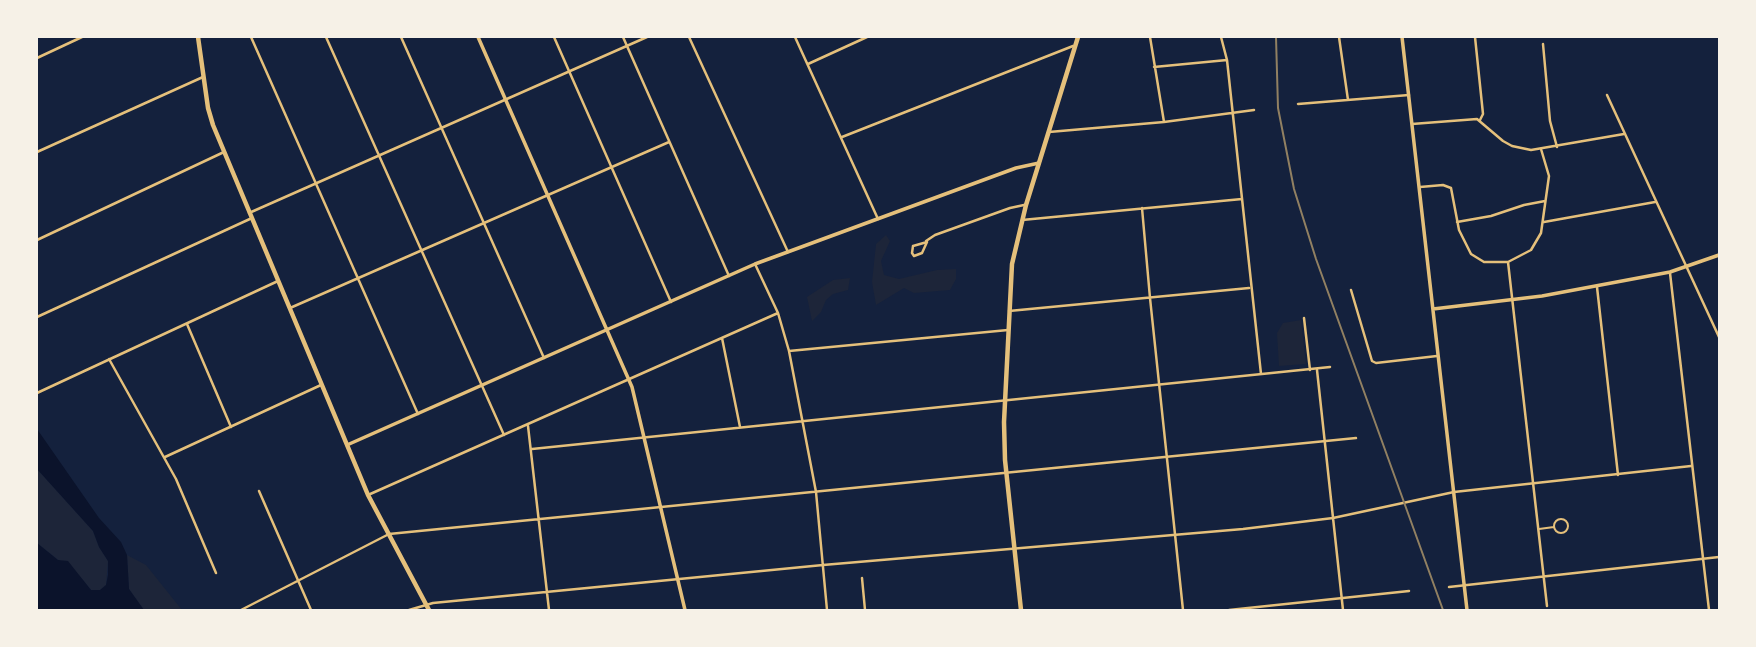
<!DOCTYPE html>
<style>
body{margin:0}
#map{position:relative;width:1756px;height:647px;overflow:hidden;background:#14213d;font-family:Signika,sans-serif}
canvas{display:block}
.frame{position:absolute;inset:0;border:38px solid #f6f1e7;pointer-events:none}
</style>
<div id="map">
<canvas width="1756" height="647"></canvas>
<div class="frame"></div>
</div>
<script>
const g = document.querySelector('canvas').getContext('2d');
g.lineJoin = 'round';
function fill(path, color) {
  g.fillStyle = color;
  g.fill(path, 'evenodd');
}
function toPath(rows) {
  const path = new Path2D();
  for (const r of rows) {
    if (r.length === 3) {
      path.moveTo(r[0] + r[2], r[1]);
      path.arc(r[0], r[1], r[2], 0, 2 * Math.PI);
      continue;
    }
    path.moveTo(r[0], r[1]);
    for (let i = 2; i < r.length; i += 2) path.lineTo(r[i], r[i + 1]);
  }
  return path;
}
function strokePath(path, color, width, dash) {
  g.strokeStyle = color;
  g.lineWidth = width;
  g.lineCap = dash ? 'butt' : 'round';
  g.setLineDash(dash || []);
  g.stroke(path);
}
fill(toPath([
 [886,235,890,241,881,261,884,275,899,279,937,270,956,269,956,279,950,290,914,293,904,288,876,305,872,282,876,244],
 [850,278,848,290,833,294,826,300,821,312,812,321,807,297,833,280],
 [1301,320,1306,364,1279,366,1277,333,1283,323],
 [37,469,93,531,99,547,108,561,106,585,100,590,91,590,82,579,37,543],
 [127,555,146,565,182,610,144,610,129,589]
]), '#1d2539');
fill(toPath([
 [37,429,99,518,121,542,127,555,129,589,144,610,37,610,37,543,58,560,68,561,91,590,100,590,106,585,108,575,108,561,99,547,93,531,37,469]
]), '#0b132b');
strokePath(toPath([
 [1561,526,7],
 [1539,529,1554,527]
]), '#e5c07b', 2);
strokePath(toPath([
 [251,37,418,414],
 [326,37,504,435],
 [401,37,544,358],
 [554,37,671,302],
 [623,37,729,276],
 [689,37,788,252],
 [795,37,878,219],
 [1150,37,1164,122],
 [1221,37,1227,60,1261,374],
 [1339,37,1348,100],
 [1475,37,1483,114,1480,120],
 [1543,44,1550,121,1557,147],
 [37,58,82,37],
 [808,64,867,37],
 [1154,67,1227,60],
 [1607,95,1719,337],
 [1298,104,1409,95],
 [1412,124,1477,119,1503,141,1512,146,1531,150,1624,134],
 [1049,132,1164,122,1254,110],
 [842,137,1073,46],
 [37,152,203,77],
 [1420,187,1443,185,1451,188,1459,230,1471,254,1484,262,1508,262,1531,250,1541,233,1549,176,1541,149],
 [1142,208,1150,298,1183,610],
 [249,213,647,37],
 [1022,220,1242,199],
 [1457,222,1491,216,1524,205,1545,201],
 [1544,222,1655,202],
 [37,240,224,152],
 [926,241,935,235,1010,208,1024,205],
 [927,242,922,253,914,256,912,253,913,246,927,242],
 [1508,262,1547,606],
 [755,264,778,313,789,351,816,492,827,610],
 [1670,273,1709,610],
 [1597,287,1618,475],
 [1351,290,1372,361,1376,363,1437,356],
 [290,308,669,142],
 [1009,311,1249,288],
 [37,317,252,218],
 [1304,318,1310,370],
 [187,324,231,427],
 [722,338,740,427],
 [789,351,1008,330],
 [109,359,176,479,216,573],
 [1317,370,1343,610],
 [37,393,278,281],
 [528,426,549,610],
 [532,449,1330,367],
 [165,457,321,385],
 [259,491,311,610],
 [368,495,778,313],
 [862,578,865,610],
 [1449,587,1719,557],
 [241,610,389,534,1356,438],
 [409,610,433,603,823,565,1243,529,1333,518,1454,492,1691,466],
 [1229,610,1409,591]
]), '#e5c07b', 2.5);
strokePath(toPath([
 [478,37,632,387,685,610],
 [1402,37,1467,610],
 [1433,309,1542,296,1670,272,1719,255],
 [347,445,755,264,1016,168,1039,163]
]), '#e5c07b', 3.5);
strokePath(toPath([
 [198,37,208,108,213,125,368,495,429,610],
 [1021,610,1005,460,1004,422,1012,264,1026,205,1078,37]
]), '#e5c07b', 4.5);
strokePath(toPath([
 [1276,37,1278,108,1294,189,1316,259,1443,610]
]), '#918062', 2);
</script>
